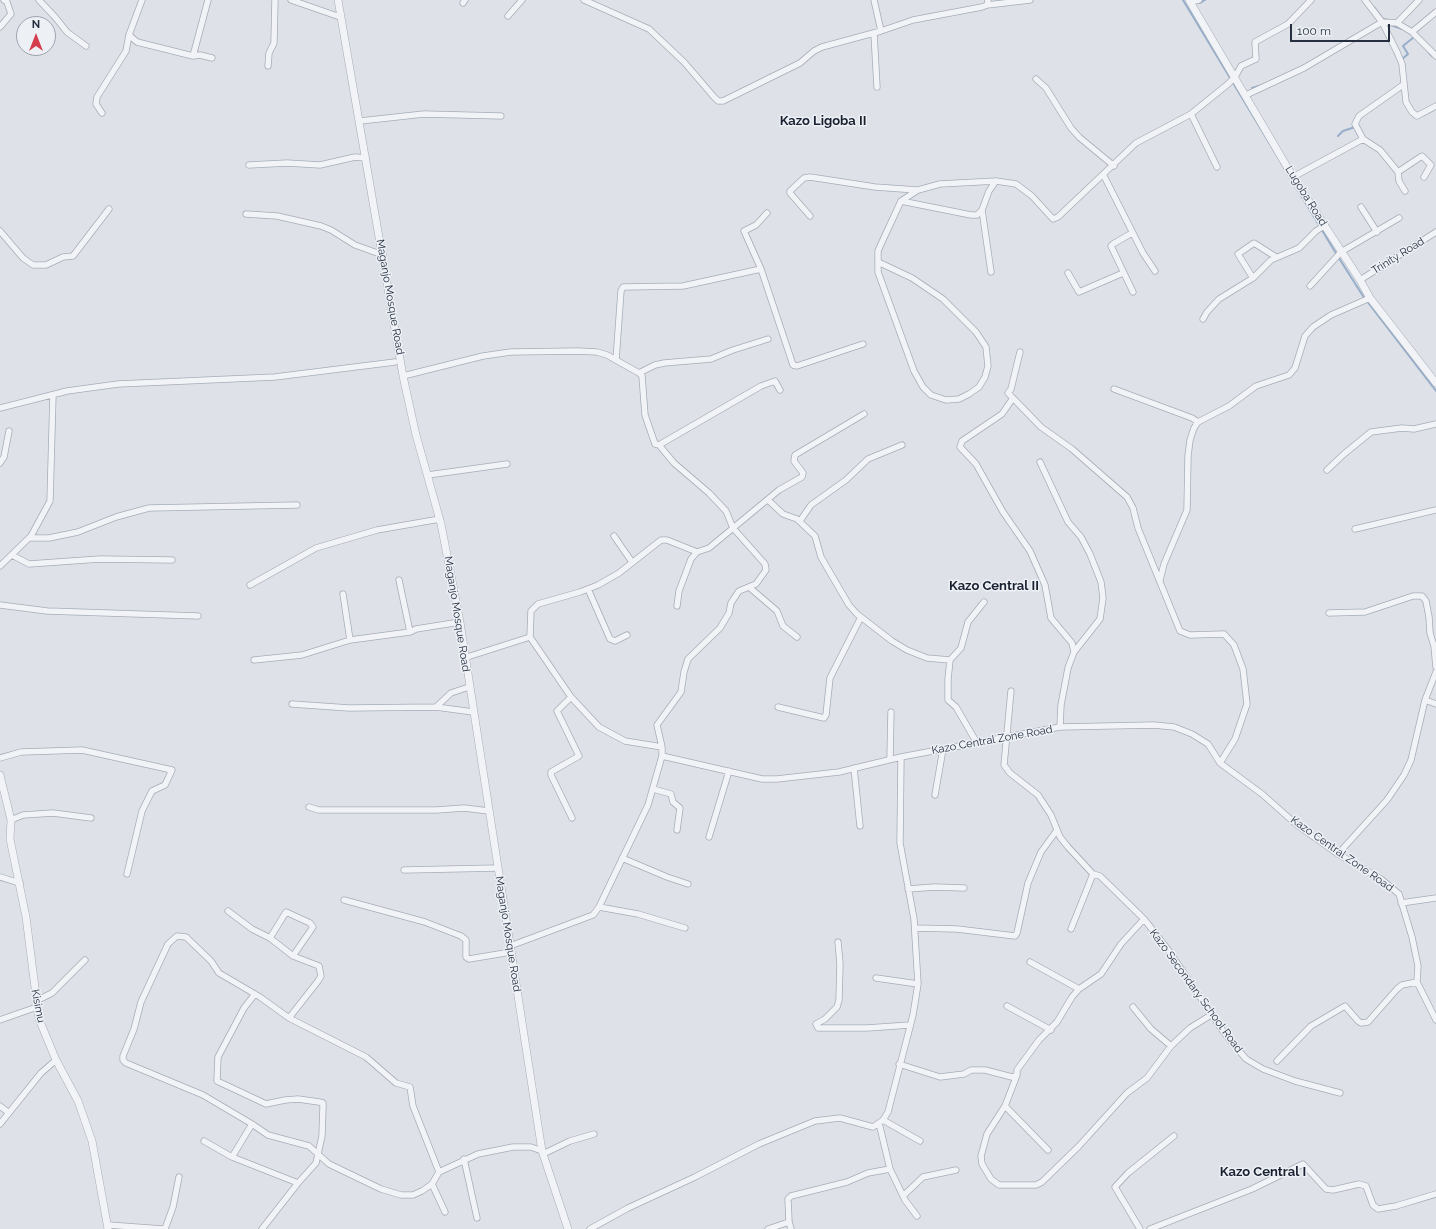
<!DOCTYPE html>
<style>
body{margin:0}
#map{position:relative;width:1436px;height:1229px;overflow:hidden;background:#dee2e8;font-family:Raleway,sans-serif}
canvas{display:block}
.north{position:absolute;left:16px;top:16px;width:40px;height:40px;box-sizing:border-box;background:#edf1f6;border:1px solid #9da3ad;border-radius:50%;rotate:0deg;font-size:11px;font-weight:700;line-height:16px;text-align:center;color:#262f40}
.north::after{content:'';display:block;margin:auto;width:14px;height:18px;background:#d53c4c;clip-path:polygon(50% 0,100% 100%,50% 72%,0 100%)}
.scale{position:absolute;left:1290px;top:24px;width:100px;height:18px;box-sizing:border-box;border:2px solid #262f40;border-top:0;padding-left:5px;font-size:12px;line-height:14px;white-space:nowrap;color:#262f40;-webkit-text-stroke:3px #edf1f6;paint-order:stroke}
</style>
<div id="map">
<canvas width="1436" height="1229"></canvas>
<div class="north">N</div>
<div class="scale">100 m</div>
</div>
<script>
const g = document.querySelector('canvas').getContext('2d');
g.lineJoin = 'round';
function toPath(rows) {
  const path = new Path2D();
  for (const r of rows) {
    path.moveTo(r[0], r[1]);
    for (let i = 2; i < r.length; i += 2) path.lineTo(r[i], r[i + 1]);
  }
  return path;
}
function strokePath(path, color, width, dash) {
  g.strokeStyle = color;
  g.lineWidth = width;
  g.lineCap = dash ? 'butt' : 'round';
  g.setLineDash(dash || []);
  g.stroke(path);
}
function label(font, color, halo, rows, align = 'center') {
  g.font = font + ' Raleway,sans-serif';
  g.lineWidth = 3;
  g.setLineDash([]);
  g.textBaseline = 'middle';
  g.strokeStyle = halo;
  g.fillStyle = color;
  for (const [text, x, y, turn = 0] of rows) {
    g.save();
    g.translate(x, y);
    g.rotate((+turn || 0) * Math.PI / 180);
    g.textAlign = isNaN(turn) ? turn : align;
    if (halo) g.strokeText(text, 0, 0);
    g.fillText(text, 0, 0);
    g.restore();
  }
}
strokePath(toPath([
 [1183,0,1337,255,1363,296,1436,391],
 [1200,3,1205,0],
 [1374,7,1383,19,1389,20],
 [1391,25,1402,29],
 [1429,53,1432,56],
 [1401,60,1408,54,1403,46,1414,37],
 [1252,88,1262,85],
 [1338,136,1343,131,1355,127],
 [1378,273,1398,259]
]), '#97aeca', 2);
const minor = toPath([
 [39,0,55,17,67,32,86,46],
 [208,0,193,56,200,55,212,58],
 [291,0,340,17],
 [584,0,649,29,684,62,714,97,718,101,723,101,800,63,814,51,822,47,881,31,913,20,982,7,987,5,988,0],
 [874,0,881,31],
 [1365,0,1382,22,1397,52,1402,64,1406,102,1412,112,1417,116,1436,106],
 [1190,2,1199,0],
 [463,3,465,0],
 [987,5,1030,0],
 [508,16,522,0],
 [1382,22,1397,23,1412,32,1436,56],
 [1397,23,1419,0],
 [0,27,11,14,7,2,4,0],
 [1412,32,1436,12],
 [874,33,877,87],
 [129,35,137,42,193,56],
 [268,66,269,53,274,43,275,0],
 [1036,79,1046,88,1071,128,1079,137,1114,166],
 [1403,85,1359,116,1355,124,1363,139,1380,150,1398,172,1399,181,1405,191],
 [1246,95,1304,68,1382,22],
 [102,113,96,104,97,97,126,51,129,35,142,0],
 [1191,114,1217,167],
 [360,121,424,114,501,116],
 [249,165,287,163,320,165,355,157,366,158],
 [1398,172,1422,156,1431,165,1424,177],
 [1104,176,1143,253,1155,271],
 [1293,177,1363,139],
 [901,201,971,215,977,215,982,210],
 [1361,207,1377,232],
 [767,213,756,225,744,231,761,269,793,365,797,366,863,344],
 [246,214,277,216,321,226,331,230,355,245,383,255],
 [810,216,790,193,790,191,804,178,810,177,875,187,917,190],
 [0,231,23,258,33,265,46,265,63,257,73,256,109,209],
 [1132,233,1113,244,1111,246,1133,292],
 [878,262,912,278,943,299,976,332,986,347,988,366,985,377,979,387,969,394,959,399,946,400,931,395,923,387,914,371,878,272,878,251,882,242,901,201,918,190,940,184,996,181,1016,184,1032,196,1053,219,1058,217,1136,143,1191,114,1228,84,1235,77,1241,66,1256,59,1255,42,1288,24,1311,0],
 [991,272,982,210,989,191,996,181],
 [1068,273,1079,292,1123,273],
 [1253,278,1238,254,1254,243,1276,257],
 [1360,280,1436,232],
 [1310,286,1341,252,1399,218],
 [1203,319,1207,312,1219,299,1253,278,1271,260,1299,248,1316,231,1324,226],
 [1020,352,1011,389,1008,393,1041,427,1072,449,1127,497,1133,508,1138,528,1180,631,1190,635,1224,634,1234,645,1243,669,1247,704,1235,739,1220,763],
 [616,360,621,291,623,287,683,286,761,269],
 [639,373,655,365,664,363,711,359,733,350,768,339],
 [403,376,483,356,511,352,578,351,597,352,607,355,639,373,642,376,645,415,655,444,659,445,674,463,709,493,726,511,733,528,765,564,766,570,756,584,739,591,731,603,729,613,720,628,688,659,684,672,681,692,657,725,662,747],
 [1114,389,1192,418,1198,422,1229,406,1256,386,1289,375,1295,368,1305,336,1313,327,1331,315,1370,298],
 [1013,398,1002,414,962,441,960,447,976,464,1003,512,1030,551,1045,585,1051,618,1072,643,1074,652],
 [0,408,67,391,118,384,275,377,395,362],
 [659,445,761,386,775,381,780,390],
 [1040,462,1068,522,1081,537,1090,554,1101,582,1103,598,1100,619,1074,652,1068,668,1061,705,1060,727],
 [0,463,4,457,9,431],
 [1327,470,1344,454,1371,432,1402,428,1414,429,1436,424],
 [428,475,507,464],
 [768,500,783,514,797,519,815,536,821,557,832,576,849,605,857,614,892,641,907,650,927,658,950,660],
 [800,521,811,505,846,480,868,459,902,445],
 [1355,529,1436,510],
 [614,536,632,562],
 [29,538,49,538,78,532,116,517,149,508,297,505],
 [12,555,29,564,100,559,172,560],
 [0,566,31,536,50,501,53,395],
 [399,580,410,632],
 [1160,580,1164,564,1187,510,1188,456,1190,440,1194,428,1198,422],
 [250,585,316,548,377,530,440,519],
 [749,587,777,611,783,626,797,637],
 [588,589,610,639,615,641,627,635],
 [343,594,350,640],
 [0,605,47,611,198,616],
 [677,606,679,591,691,559,697,552],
 [1329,613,1365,612,1413,596,1422,596,1426,601,1429,617,1430,633,1434,646,1436,667],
 [530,637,571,697,599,727,625,741,662,747,662,756],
 [464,658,530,637,531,611,538,604,580,592,598,585,619,573,661,540,667,540,697,552,709,548,779,490,802,477,803,473,794,461,795,455,864,414],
 [254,660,302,655,350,640,410,632,416,629,460,622],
 [1011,691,1004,765,1010,773,1038,795,1051,815,1060,837,1068,847,1093,874,1100,876,1144,919,1169,951,1225,1034,1246,1059,1263,1069,1295,1081,1340,1093],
 [571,697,557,711,579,756,551,772,551,775,572,818],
 [1425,700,1436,704],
 [292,704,349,708,436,707,473,712],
 [436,707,451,693,469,687],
 [778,707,824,718,826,715,830,678,861,617],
 [977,743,956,707,948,700,948,679,950,660,961,648,968,622,984,602],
 [0,758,21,752,82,750,172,770,165,785,152,791,142,811,127,874],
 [890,759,891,712],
 [854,768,860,826],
 [653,789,671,794,673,802,680,808,677,830],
 [935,795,943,749],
 [309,807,319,810,437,810,464,808,489,811],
 [11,820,23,815,53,813,91,818],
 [709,837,729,771],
 [1338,854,1387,800,1404,775,1411,760,1425,700,1436,672],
 [622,858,667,877,688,884],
 [404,870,498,868],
 [0,877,20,883],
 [908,889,935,887,964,888],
 [344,900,425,922,461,936,466,940,466,957,469,959,511,952],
 [1401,903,1436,898],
 [599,907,638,914,685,928],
 [228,911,252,929,270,938,293,956,319,966,321,976,318,981,289,1018],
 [915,928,957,929,1015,936,1017,933,1028,883,1041,852,1057,830],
 [1071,929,1093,874],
 [270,938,286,912,310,923,313,927,293,956],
 [838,942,840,964,839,1000,837,1007,825,1019,816,1024,818,1028,867,1028,910,1025],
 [510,946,593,915,599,907,648,805,662,756,762,779,777,779,839,772,901,757,1060,727,1154,725,1174,727,1192,734,1208,744,1220,763,1262,794,1297,825,1338,854,1381,879,1399,894,1412,937,1418,966,1417,982,1436,1020],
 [1030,962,1079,989],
 [876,978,918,984],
 [255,994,244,1008,218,1057,217,1081,266,1104,285,1100,298,1099,319,1102,323,1103,323,1107,322,1136,316,1163,298,1183,262,1229],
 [36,1001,52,993,85,960],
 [1007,1006,1051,1030],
 [1133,1007,1151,1029,1171,1046],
 [0,1020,37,1007],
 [1277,1061,1311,1026,1345,1006,1358,1021,1361,1023,1368,1022,1397,989,1402,985,1417,982],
 [899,1064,940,1077,964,1074,971,1070,985,1070,1012,1077,1017,1075,1017,1070,1039,1040,1057,1022,1072,997,1079,989,1101,974,1121,944,1144,919],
 [1017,1075,1005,1106,987,1134,981,1156,982,1164,991,1179,999,1185,1036,1185,1042,1182,1079,1146,1127,1093,1147,1078,1171,1046,1190,1028,1211,1015],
 [0,1106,9,1113],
 [1005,1106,1048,1150],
 [883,1120,888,1112,913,1015,918,984,914,919,900,843,901,757],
 [879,1123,890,1169,905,1200,917,1216],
 [0,1124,41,1073,56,1060],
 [204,1141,232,1157,298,1183],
 [543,1154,570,1141,594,1134],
 [232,1157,252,1124],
 [464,1159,477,1218],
 [439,1172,413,1106,410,1087,396,1083,366,1057,289,1018,260,997,219,973,211,961,186,937,177,936,168,944,141,1002,134,1029,123,1056,123,1060,126,1063,203,1095,252,1124,268,1135,309,1146,329,1164,381,1189,401,1195,413,1195,422,1191,432,1184,439,1172,478,1154,513,1147,531,1147,542,1151],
 [432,1184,445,1212],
 [903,1196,923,1177,956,1170],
 [108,1225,163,1229],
 [165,1229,173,1207,179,1177],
 [590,1229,628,1208,695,1177,759,1144,815,1121,840,1118,873,1127,883,1120,920,1141],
 [768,1229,789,1222],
 [791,1229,789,1222,788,1199,791,1196,847,1182,868,1173,890,1169],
 [1140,1229,1115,1187,1128,1173,1174,1136],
 [1150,1229,1252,1189,1303,1164,1326,1189,1333,1190,1359,1184,1366,1186,1373,1205,1378,1209,1396,1206,1436,1194]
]);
const tertiary = toPath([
 [338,0,403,376,416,435,441,524,460,622,542,1151,568,1229],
 [1189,0,1293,177,1360,280,1370,298,1436,383],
 [0,775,11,820,10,839,26,917,39,1019,56,1060,78,1101,92,1141,108,1229]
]);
strokePath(minor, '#a7acb6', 7);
strokePath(tertiary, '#a7acb6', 8);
strokePath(minor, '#f1f3f6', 5.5);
strokePath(tertiary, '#f1f3f6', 7);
label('11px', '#262f40', '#edf1f6', [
 ["Lugoba Road",1306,196,58],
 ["Trinity Road",1398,256,-32],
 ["Maganjo Mosque Road",390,297,80],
 ["Maganjo Mosque Road",457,614,81],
 ["Kazo Central Zone Road",992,740,-10],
 ["Kazo Central Zone Road",1342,854,35],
 ["Maganjo Mosque Road",508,934,81],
 ["Kazo Secondary School Road",1196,991,54],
 ["Kisimu",38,1006,79]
]);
label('bold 13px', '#192030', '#edf1f6', [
 ["Kazo Ligoba II",823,121],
 ["Kazo Central II",994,586],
 ["Kazo Central I",1263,1172]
]);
</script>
